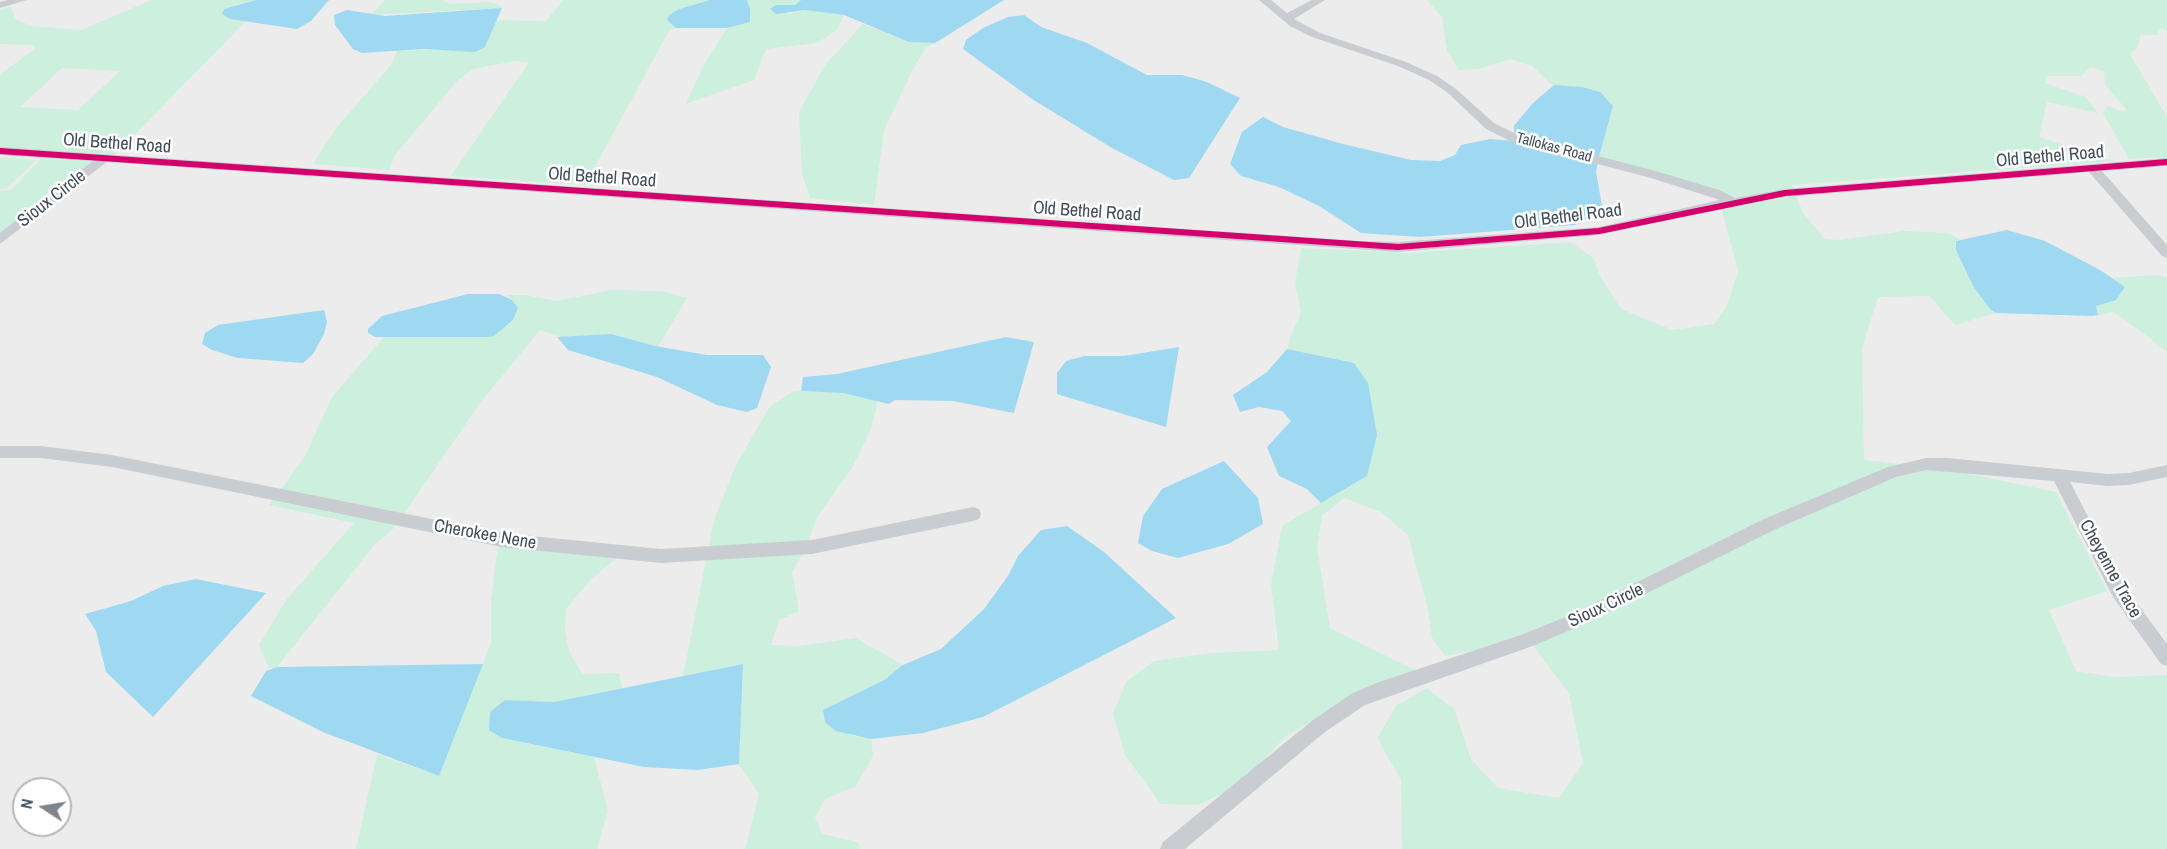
<!DOCTYPE html>
<style>
body{margin:0}
#map{position:relative;width:2167px;height:849px;overflow:hidden;background:#edecec;font-family:"Archivo Narrow",sans-serif}
canvas{display:block}
.north{position:absolute;left:12px;top:777px;width:60px;height:60px;box-sizing:border-box;background:#fff;border:2px solid #b3b8bd;border-radius:50%;rotate:282deg;font-size:16px;font-weight:700;line-height:24px;text-align:center;color:#424d5a}
.north::after{content:'';display:block;margin:auto;width:21px;height:27px;background:#7e858d;clip-path:polygon(50% 0,100% 100%,50% 72%,0 100%)}
</style>
<div id="map">
<canvas width="2167" height="849"></canvas>
<div class="north">N</div>
</div>
<script>
const g = document.querySelector('canvas').getContext('2d');
g.lineJoin = 'round';
function fill(path, color) {
  g.fillStyle = color;
  g.fill(path, 'evenodd');
}
function toPath(rows) {
  const path = new Path2D();
  for (const r of rows) {
    path.moveTo(r[0], r[1]);
    for (let i = 2; i < r.length; i += 2) path.lineTo(r[i], r[i + 1]);
  }
  return path;
}
function strokePath(path, color, width, dash) {
  g.strokeStyle = color;
  g.lineWidth = width;
  g.lineCap = dash ? 'butt' : 'round';
  g.setLineDash(dash || []);
  g.stroke(path);
}
function label(font, color, halo, rows, align = 'center') {
  g.font = font + ' "Archivo Narrow",sans-serif';
  g.lineWidth = 5;
  g.setLineDash([]);
  g.textBaseline = 'middle';
  g.strokeStyle = halo;
  g.fillStyle = color;
  for (const [text, x, y, turn = 0] of rows) {
    g.save();
    g.translate(x, y);
    g.rotate((+turn || 0) * Math.PI / 180);
    g.textAlign = isNaN(turn) ? turn : align;
    if (halo) g.strokeText(text, 0, 0);
    g.fillText(text, 0, 0);
    g.restore();
  }
}
fill(toPath([
 [152,0,256,0,236,5,230,19,246,21,114,156,0,148,0,74,35,49,33,45,0,44,0,9,11,7,15,18,30,26,81,30],
 [62,68,120,71,78,110,20,107],
 [385,0,442,0,449,4,487,2,496,3,502,8,371,15],
 [563,0,710,0,679,9,676,28,685,28,670,29,585,185,451,176,529,62,515,61,473,69,457,81,395,155,389,170,313,164,337,127,391,65,397,51,485,47,496,20,546,21],
 [747,0,801,0,795,5,776,5,788,14,805,10,844,15,837,30,817,43,766,49,754,80,686,104,703,66,727,28,749,22,750,9],
 [1427,0,2167,0,2167,30,2160,29,2157,35,2141,35,2137,48,2130,54,2167,117,2167,157,2129,159,2103,113,2108,106,2124,112,2126,109,2105,85,2104,71,2090,67,2081,76,2046,76,2045,83,2086,97,2098,113,2047,102,2039,137,2114,161,1792,185,1793,189,1732,198,1599,157,1613,106,1553,86,1532,66,1510,59,1479,69,1459,70,1447,51,1442,17],
 [863,24,909,42,935,43,926,48,914,67,884,130,874,205,810,198,802,174,799,112,825,65],
 [0,155,109,161,94,161,0,234,0,191,11,190,40,160,38,158],
 [0,158,0,157,36,160,6,189,0,189],
 [1796,195,1803,213,1825,239,1839,240,1904,231,1948,233,1960,239,1956,241,1956,250,1973,286,1990,309,1996,313,1955,325,1929,296,1878,297,1862,348,1864,460,1950,470,2056,492,2107,591,2049,610,2076,671,2114,677,2167,675,2167,849,1402,849,1401,780,1377,738,1397,705,1427,688,1454,709,1471,759,1498,788,1559,798,1583,763,1569,694,1529,640,1445,656,1432,638,1428,610,1408,535,1381,512,1344,498,1322,516,1317,546,1330,628,1415,670,1349,701,1286,736,1237,787,1198,805,1161,804,1125,755,1113,714,1126,682,1154,661,1211,653,1279,650,1271,585,1282,526,1367,476,1312,356,1288,349,1290,337,1301,313,1295,283,1301,248,1410,253,1570,242,1593,258,1601,278,1621,309,1672,330,1714,324,1727,306,1738,271,1721,207],
 [2156,275,2167,277,2167,351,2114,312,2098,315,2096,306,2116,300,2124,287,2112,278],
 [612,290,663,291,687,298,658,347,611,334,561,337,540,330,480,403,395,527,376,543,277,667,269,668,259,645,286,600,354,523,269,505,304,458,332,397,384,337,494,336,513,320,512,300,506,295,525,295,557,301],
 [795,391,843,393,878,400,871,429,852,468,817,517,807,545,792,572,799,611,779,620,771,645,799,646,856,638,903,665,884,680,823,710,853,736,871,739,873,756,855,787,825,799,815,817,822,834,858,842,860,849,745,849,759,794,739,764,743,664,683,676,714,520,735,467,770,406],
 [498,545,619,556,590,580,566,609,565,630,569,651,582,674,619,673,622,688,554,702,505,700,502,738,594,757,608,811,597,849,356,849,377,754,439,776,491,643,491,599]
]), '#cdefdd');
fill(toPath([
 [256,0,329,0,311,21,297,29,230,19,222,14,224,9],
 [710,0,747,0,750,9,750,22,727,28,676,28,667,20,669,15,679,9],
 [801,0,1004,0,935,43,909,42,844,15,805,10,776,14,770,9,776,5,795,5],
 [502,8,485,47,475,52,424,49,362,53,353,49,335,25,334,15,347,10,385,16],
 [1024,15,1041,27,1087,43,1147,75,1182,75,1207,82,1240,98,1189,178,1174,180,1112,148,1032,99,963,49,966,40,983,28,1008,17],
 [1554,85,1582,87,1600,92,1613,106,1599,157,1514,135,1514,126,1532,104],
 [1263,117,1283,127,1343,144,1411,160,1440,161,1455,155,1461,145,1490,139,1513,141,1598,162,1596,172,1603,211,1575,225,1420,237,1361,233,1319,206,1279,187,1241,176,1230,164,1242,132],
 [2007,230,2045,241,2100,270,2125,287,2116,300,2096,306,2098,315,2093,316,1996,313,1990,309,1973,286,1956,250,1956,241],
 [468,294,499,294,512,300,518,308,513,320,494,336,487,337,375,337,368,333,368,329,382,316],
 [324,310,327,322,324,334,313,354,303,363,238,358,212,350,202,344,205,333,218,325],
 [611,334,655,346,707,355,763,355,771,367,757,408,747,412,717,405,657,377,568,350,557,337],
 [1006,337,1034,342,1014,413,953,401,895,400,889,404,843,393,801,391,803,377,837,374],
 [1179,347,1166,427,1057,394,1057,373,1066,361,1084,356,1124,356],
 [1287,349,1354,363,1368,383,1377,435,1367,476,1321,503,1307,489,1279,476,1267,447,1291,421,1282,411,1259,407,1240,412,1233,395,1267,372],
 [1224,461,1258,498,1263,524,1228,544,1178,558,1152,551,1138,543,1143,516,1162,489],
 [1067,526,1104,552,1176,618,983,717,923,733,871,739,836,731,825,722,823,710,884,680,903,665,941,649,984,609,1008,576,1018,556,1041,530],
 [196,579,266,593,153,717,106,672,96,631,85,614,131,601,163,586],
 [483,664,439,776,323,732,251,696,266,671,277,667],
 [743,664,739,764,698,770,644,767,502,738,489,730,490,712,505,700,554,702]
]), '#9ed9f1');
fill(toPath([
 [8,0,27,0,0,8,0,2,8,0],
 [1259,0,1271,0,1287,13,1312,0,1325,0,1294,19,1320,33,1406,62,1437,76,1456,89,1494,123,1518,135,1659,172,1719,190,1735,198,1785,189,2167,158,2167,166,2102,171,2167,245,2167,258,2162,256,2089,172,1785,197,1711,210,1599,235,1398,252,107,162,0,244,0,233,93,161,0,155,0,147,1360,241,1398,242,1599,227,1720,200,1651,178,1510,141,1486,129,1448,93,1429,80,1398,66,1312,37,1290,26,1259,0],
 [0,446,41,446,112,455,502,533,661,549,812,540,973,507,979,509,981,514,979,519,973,521,812,554,661,563,502,547,112,467,41,458,0,458,0,446],
 [1926,458,1948,458,2108,474,2129,473,2167,465,2167,477,2129,485,2108,486,2070,482,2125,587,2167,644,2167,666,2161,664,2113,597,2054,481,1926,470,1896,477,1776,529,1585,624,1530,647,1365,705,1325,732,1185,849,1160,849,1163,842,1313,720,1353,693,1379,682,1521,635,1573,614,1764,519,1888,467,1926,458]
]), '#c9cdd1');
strokePath(toPath([
 [0,151,1398,247,1599,231,1785,193,2167,162]
]), '#d6006c', 6);
label('15px', '#424d5a', '#fff', [
 ["Tallokas Road",1554,148,15]
]);
label('18px', '#424d5a', '#fff', [
 ["Old Bethel Road",117,144,4],
 ["Old Bethel Road",2050,157,-5],
 ["Old Bethel Road",602,178,4],
 ["Sioux Circle",52,199,-38],
 ["Old Bethel Road",1087,212,4],
 ["Old Bethel Road",1568,217,-7],
 ["Cherokee Nene",485,535,10],
 ["Cheyenne Trace",2110,569,61],
 ["Sioux Circle",1606,606,-25]
]);
</script>
